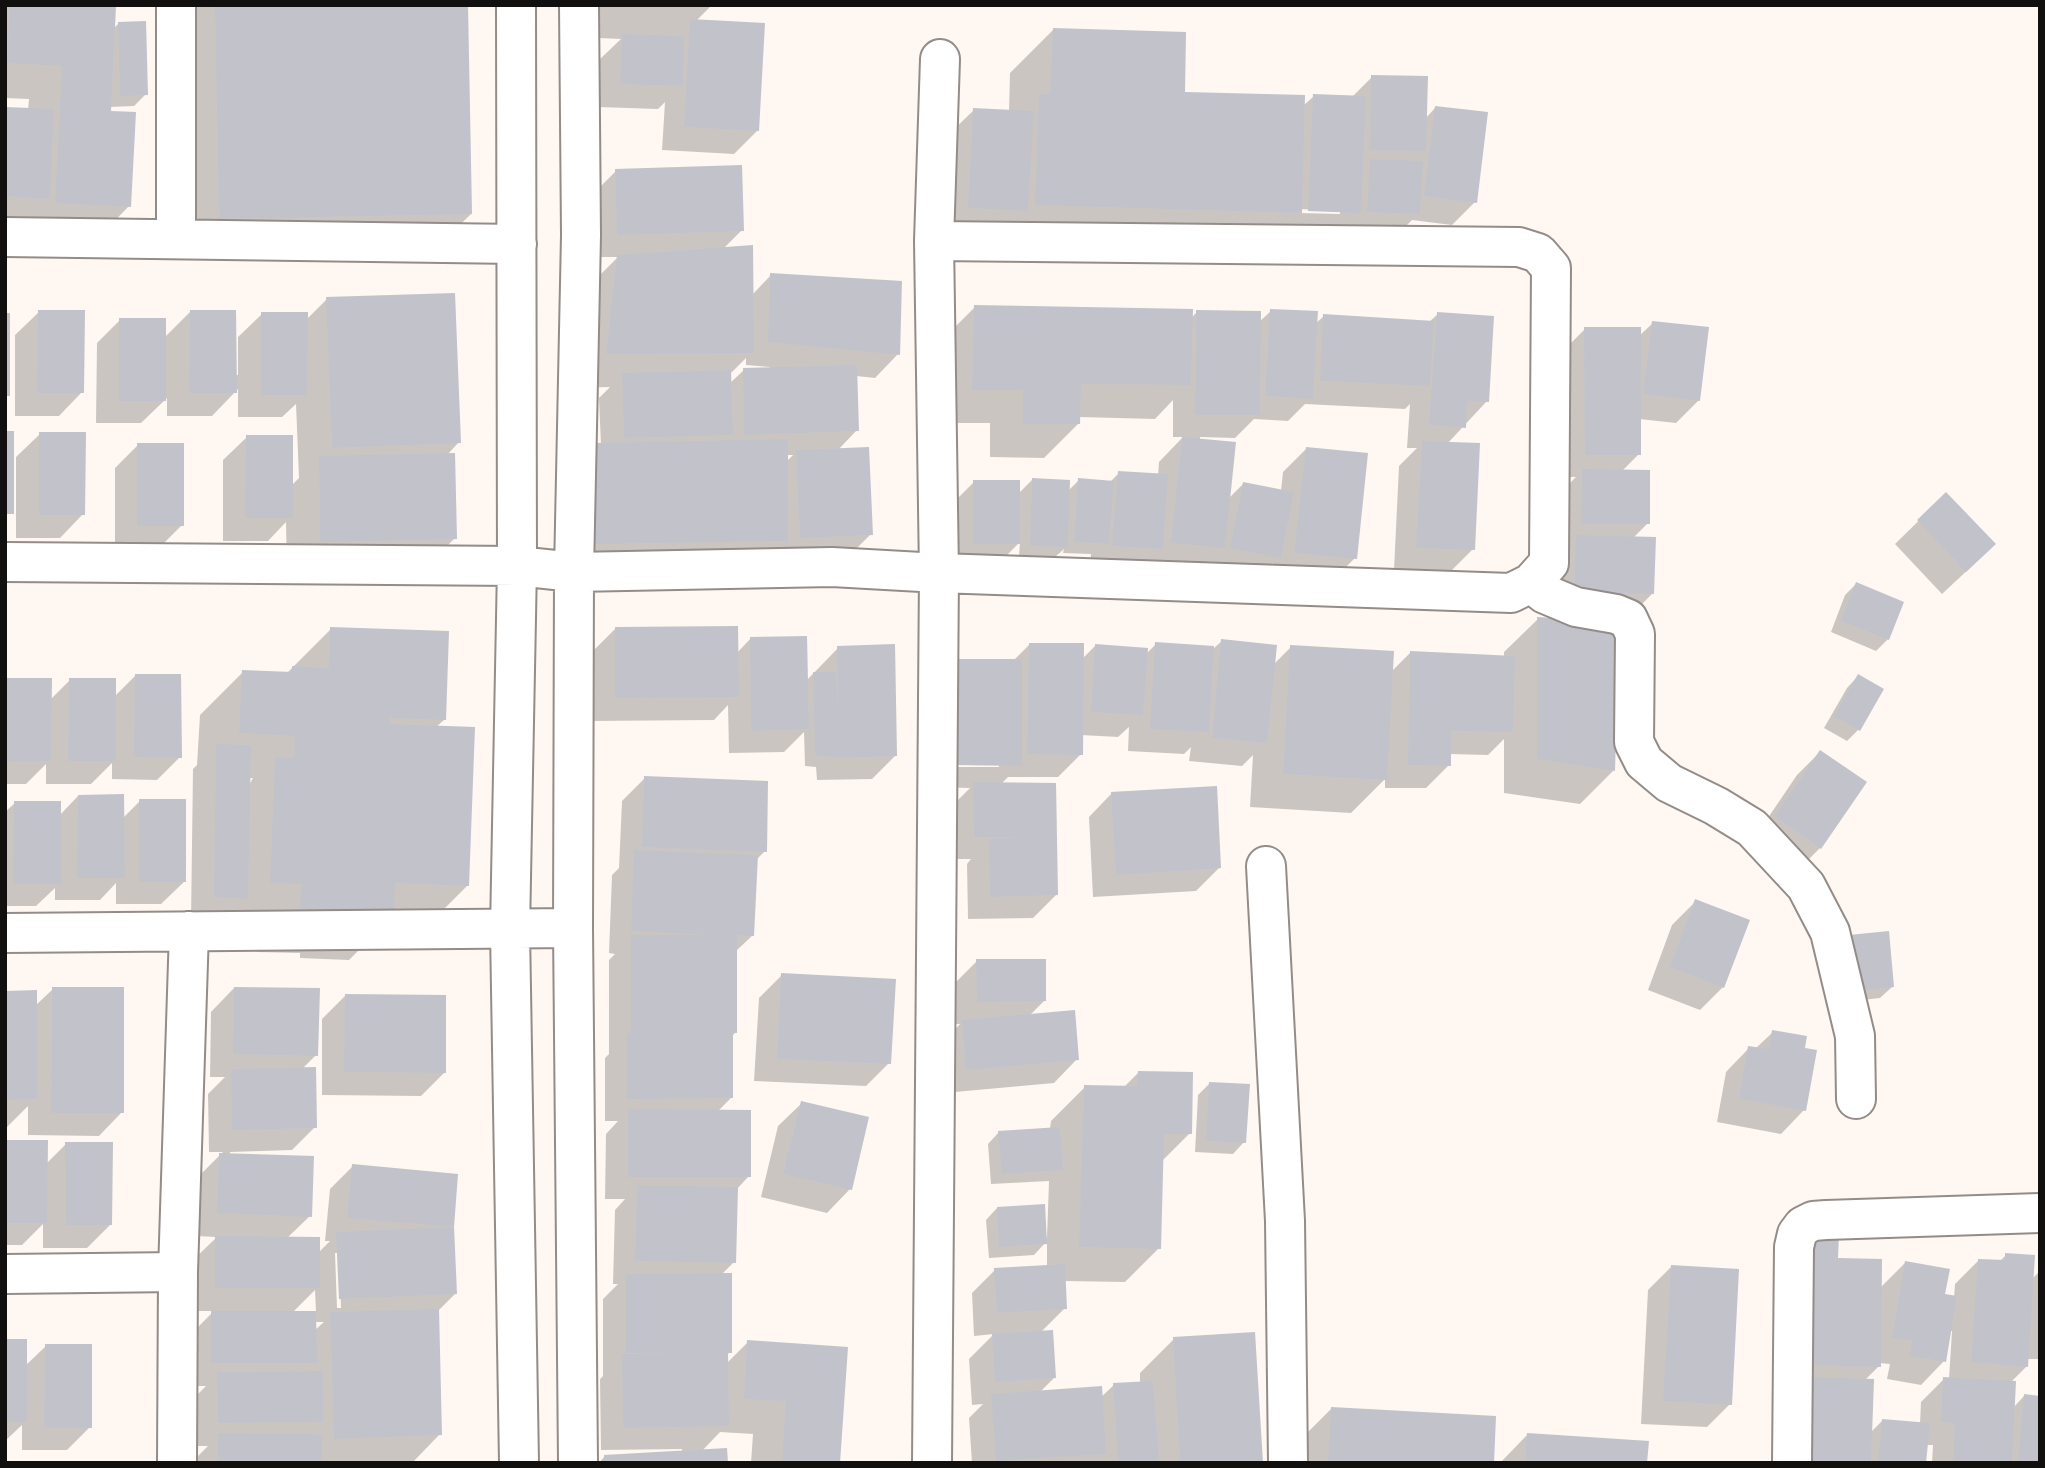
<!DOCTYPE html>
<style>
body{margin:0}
#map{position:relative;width:2045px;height:1468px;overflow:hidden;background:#fef7f2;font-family:Ubuntu,sans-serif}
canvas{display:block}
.frame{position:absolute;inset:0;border:7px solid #12100e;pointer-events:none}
</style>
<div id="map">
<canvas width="2045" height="1468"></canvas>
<div class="frame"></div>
</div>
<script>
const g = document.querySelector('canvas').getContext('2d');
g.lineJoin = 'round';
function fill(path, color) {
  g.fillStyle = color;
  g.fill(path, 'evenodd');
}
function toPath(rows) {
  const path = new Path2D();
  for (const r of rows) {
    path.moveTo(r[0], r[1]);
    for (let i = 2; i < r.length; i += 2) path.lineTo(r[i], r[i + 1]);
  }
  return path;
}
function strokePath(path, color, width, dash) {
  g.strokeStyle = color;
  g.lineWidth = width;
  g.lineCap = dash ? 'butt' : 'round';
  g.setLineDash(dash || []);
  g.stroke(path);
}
fill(toPath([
 [8,5,114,8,113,29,119,23,146,94,134,106,109,107,129,206,96,240,5,220,5,108,28,110,29,99,5,98,5,8],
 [196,5,467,5,471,214,437,247,186,252,181,20],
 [576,5,712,5,696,21,757,131,734,154,662,150,665,102,658,109,598,107,600,59,621,39,575,37],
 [1053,30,1183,93,1303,106,1314,96,1352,97,1372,77,1425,119,1435,108,1475,202,1452,225,1412,220,1395,237,945,230,950,133,974,110,1009,112,1010,73],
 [1299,209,1340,211,1340,214,1299,213],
 [616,171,742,230,723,249,752,295,771,275,898,354,875,378,856,376,857,430,838,450,871,534,848,557,563,577,601,445,599,398,610,387,573,388,584,291,618,257,595,257,593,194],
 [746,358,746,365,770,367,770,369,744,370,729,384,729,375],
 [786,455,793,455,786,462],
 [327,299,459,442,447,455,455,538,421,572,287,575,286,522,268,541,223,541,223,460,247,437,291,486,299,478,296,404,282,417,238,417,238,389,212,416,167,416,167,398,141,423,96,423,97,343,120,320,164,338,190,312,235,375,238,375,238,337,262,314,306,320],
 [975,307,1191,318,1197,312,1259,322,1271,311,1315,324,1324,316,1429,322,1438,314,1487,401,1447,444,1473,549,1450,572,1394,570,1399,466,1417,448,1407,448,1410,404,1405,409,1305,404,1288,421,1254,419,1235,438,1200,437,1200,440,1228,499,1243,484,1281,491,1283,472,1306,449,1355,558,1332,581,1272,576,1273,563,1256,580,1208,571,1210,561,1200,571,1149,566,1149,560,1138,571,1090,569,1091,554,1063,553,1064,549,1055,557,1019,556,1020,542,995,567,951,567,951,505,974,482,1018,494,1032,480,1068,491,1079,480,1110,482,1119,473,1158,476,1159,462,1183,437,1173,437,1173,400,1155,419,1078,417,1078,424,1044,458,990,457,990,423,939,423,941,341],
 [39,312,82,392,59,416,15,416,15,335],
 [1653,323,1699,400,1676,423,1639,419,1639,454,1622,471,1648,523,1633,538,1652,594,1629,617,1552,615,1559,494,1576,477,1563,477,1562,352,1585,329,1639,336],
 [40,434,83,514,60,538,16,538,16,457],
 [138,445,182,525,159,548,115,548,115,468],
 [1946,494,1971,567,1942,594,1895,544],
 [1856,584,1888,639,1876,651,1831,632,1845,595],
 [1538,619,1617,624,1613,771,1580,804,1504,793,1504,739,1488,755,1449,754,1449,765,1426,788,1385,788,1385,779,1351,813,1250,807,1253,755,1242,766,1189,761,1191,747,1184,754,1128,751,1129,727,1118,737,1081,735,1081,754,1058,777,1008,777,1001,784,1055,784,1056,895,1033,918,968,919,967,864,971,859,951,859,951,807,970,788,933,787,934,684,957,661,1013,661,1029,645,1083,645,1082,659,1096,645,1147,650,1146,654,1156,644,1214,648,1222,641,1275,646,1273,665,1291,647,1392,653,1391,672,1410,653,1504,657,1504,652],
 [947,763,999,764,999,767,947,767],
 [331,629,444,720,436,727,467,886,424,929,382,927,349,960,300,958,300,953,257,952,259,927,191,920,193,769,197,765,200,715,243,672,288,672],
 [248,778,253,778,248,787],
 [615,629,737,653,751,638,806,681,838,648,895,756,872,779,817,780,816,767,805,766,804,732,784,752,729,753,728,705,714,720,592,721,592,652],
 [135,676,180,757,157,780,112,779,112,763,91,784,46,784,46,764,26,784,5,784,5,679,50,700,70,680,114,697],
 [1858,676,1858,730,1847,741,1824,728,1847,688],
 [1820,752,1820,848,1797,871,1753,840,1797,775],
 [645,778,765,851,756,860,753,935,735,952,735,1033,731,1037,732,1097,718,1111,749,1176,736,1190,734,1262,721,1275,730,1352,726,1356,726,1364,748,1342,838,1463,751,1463,753,1434,720,1432,702,1451,726,1463,599,1463,604,1457,682,1452,682,1449,601,1450,600,1379,603,1376,603,1299,618,1284,613,1284,615,1210,625,1199,605,1199,606,1134,618,1121,605,1121,605,1058,609,1054,609,960,615,954,609,953,612,875,619,868,622,801],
 [1112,793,1220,867,1196,891,1093,897,1089,817],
 [78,796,123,818,140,801,185,881,161,904,116,904,116,883,100,900,55,900,55,888,36,906,5,906,5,812,15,803,59,816],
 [1695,902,1723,987,1700,1010,1648,990,1672,925],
 [1838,948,1892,987,1880,998,1843,1002],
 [977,961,1044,1001,1029,1016,1077,1059,1054,1083,944,1093,940,1045,960,1024,954,1024,954,984],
 [782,975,889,1063,866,1086,754,1081,759,998],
 [234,988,316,1055,302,1069,315,1127,292,1150,230,1152,230,1155,310,1216,287,1238,318,1253,330,1241,325,1241,330,1189,353,1166,452,1227,455,1294,437,1312,440,1434,412,1463,196,1463,196,1458,208,1446,195,1446,195,1397,206,1386,189,1386,189,1336,214,1311,192,1311,192,1261,217,1237,195,1236,197,1178,223,1152,209,1152,208,1094,225,1077,210,1077,211,1012],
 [335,1253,339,1253,341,1308,337,1308],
 [315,1290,316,1313,292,1313],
 [315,1322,324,1322,315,1330],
 [53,989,122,1112,99,1136,28,1135,28,1106,5,1129,5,993,35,1006],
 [346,995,444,1073,421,1096,322,1095,322,1019],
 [1773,1032,1803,1049,1804,1110,1781,1134,1717,1122,1726,1072,1749,1048,1755,1049],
 [1139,1072,1190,1133,1161,1162,1159,1248,1125,1282,1064,1281,1065,1308,1041,1332,1055,1377,1040,1392,1101,1397,1114,1385,1140,1383,1140,1373,1174,1339,1261,1463,972,1463,969,1418,983,1404,972,1405,969,1359,994,1334,974,1336,972,1293,995,1270,1047,1267,1047,1241,1034,1255,989,1258,986,1220,997,1208,1047,1238,1049,1181,991,1184,988,1144,999,1132,1050,1129,1051,1121,1085,1087,1123,1088],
 [1209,1084,1244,1142,1233,1154,1195,1152,1198,1095],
 [802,1103,850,1189,827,1213,761,1197,778,1126],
 [5,1142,46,1164,66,1144,111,1224,87,1248,43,1248,43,1224,22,1245,5,1245],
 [2006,1255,2032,1279,2040,1271,2040,1359,2027,1359,2027,1366,2010,1383,2013,1408,2024,1396,2040,1463,1932,1463,1933,1445,1926,1445,1924,1463,1787,1463,1836,1259,1880,1288,1905,1263,1943,1296,1954,1298,1955,1284,1978,1261,1999,1262],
 [1949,1331,1952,1331,1949,1379,1944,1379,1921,1402,1920,1424,1882,1421,1870,1433,1865,1380,1879,1366,1879,1363,1890,1364,1887,1379,1921,1385,1944,1361],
 [1671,1267,1730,1404,1707,1427,1641,1424,1648,1290],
 [5,1341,25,1366,46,1346,90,1427,67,1450,22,1450,22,1425,5,1441],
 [1332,1408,1492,1463,1297,1463,1298,1442],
 [1527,1435,1646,1463,1500,1463]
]), '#0003');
fill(toPath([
 [10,5,116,6,111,111,136,112,131,207,55,203,62,66,7,63],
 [215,5,468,5,472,214,219,219],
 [690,19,765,23,759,131,684,127],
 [146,21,148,95,120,96,118,22],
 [1053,28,1186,32,1185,92,1305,95,1302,213,1035,205,1039,94,1050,94],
 [622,34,684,36,683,86,620,84],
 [1371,75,1428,76,1426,151,1370,150],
 [1313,94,1366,96,1361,213,1308,211],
 [1435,106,1488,112,1477,203,1424,196],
 [5,107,54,109,50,199,5,196],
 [973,108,1034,111,1028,211,968,208],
 [1370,159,1423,161,1420,214,1367,212],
 [742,165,744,231,617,235,615,169],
 [753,245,754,353,606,354,617,255],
 [770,273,902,281,900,355,768,342],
 [455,293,461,443,332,448,326,297],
 [974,305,1193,309,1191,385,1081,384,1080,424,1023,424,1023,390,972,390],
 [1270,309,1318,311,1313,399,1265,396],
 [38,310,85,310,84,393,37,393],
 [190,310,236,310,237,393,189,393],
 [1196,310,1261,311,1260,415,1195,415],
 [261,312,308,312,307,395,261,395],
 [1437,312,1494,316,1489,402,1467,401,1466,428,1429,425],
 [5,313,10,313,10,396,5,396],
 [1323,314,1434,321,1430,386,1320,381],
 [119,318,166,318,166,401,119,401],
 [1652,321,1709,327,1700,401,1643,394],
 [1584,327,1641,327,1641,455,1585,455],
 [857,365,859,431,744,435,743,368],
 [731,370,733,435,624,438,622,373],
 [5,431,14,431,14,514,5,514],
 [39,432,86,432,85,515,39,515],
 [246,435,293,435,293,518,245,518],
 [1182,437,1236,442,1225,548,1171,543],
 [788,439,788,541,596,544,595,443],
 [1422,441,1480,443,1475,550,1416,548],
 [137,443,184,443,184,526,137,526],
 [869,447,873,535,800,538,796,450],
 [1306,447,1368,453,1357,559,1294,553],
 [455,453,457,539,320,542,319,456],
 [1582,469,1650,470,1650,524,1581,524],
 [1118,471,1168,474,1163,549,1112,546],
 [1032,478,1070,480,1068,547,1030,546],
 [1078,478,1114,481,1109,544,1074,542],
 [973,480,1020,480,1020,544,973,544],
 [1243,482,1294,492,1281,558,1230,548],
 [1946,492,1996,544,1966,572,1917,520],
 [1576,535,1656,537,1654,594,1574,592],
 [1856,582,1904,602,1889,640,1841,621],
 [1537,617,1619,622,1615,771,1537,759],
 [738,626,739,697,615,698,615,627],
 [330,627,449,631,446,720,390,718,390,724,475,727,469,886,395,883,394,918,342,911,300,909,301,884,270,883,275,757,294,758,295,736,239,733,242,670,292,672,292,666,329,668],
 [807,636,809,729,751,731,750,637],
 [1221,639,1277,645,1267,743,1212,738],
 [1155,642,1214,646,1209,732,1150,729],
 [1029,643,1084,643,1083,755,1027,754],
 [895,644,897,756,839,758,815,755,813,672,836,672,838,711,837,646],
 [1095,644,1148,648,1143,715,1091,712],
 [1290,645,1394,651,1387,780,1283,774],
 [1410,651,1515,656,1513,732,1451,731,1451,766,1408,765],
 [956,659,1022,659,1022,766,955,765],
 [135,674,181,674,182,758,134,757],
 [1858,674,1884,689,1860,731,1834,716],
 [5,678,52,678,51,761,5,762],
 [69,678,116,678,116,761,68,761],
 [216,744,251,745,248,899,214,897],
 [1820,750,1867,782,1821,849,1775,816],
 [644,776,768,781,767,852,642,847],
 [973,782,1056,783,1058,895,990,897,989,839,1018,837,974,837],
 [1217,786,1221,868,1116,875,1111,792],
 [124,794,125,878,77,878,78,795],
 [139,799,186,799,186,882,139,882],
 [14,801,61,801,61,884,13,884],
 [634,850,758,855,754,936,737,935,737,1033,733,1033,733,1098,627,1099,627,1033,631,1033,631,935,707,935,631,931],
 [1695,899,1750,920,1724,988,1670,967],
 [1889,931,1894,987,1854,991,1849,935],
 [976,959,1046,959,1046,1001,977,1002],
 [781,973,896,979,891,1064,777,1059],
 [52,987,124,987,124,1113,51,1113],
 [234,987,320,988,318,1056,233,1054],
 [37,990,37,1099,5,1100,5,991],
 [345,994,446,995,446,1073,344,1072],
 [1075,1010,1079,1060,966,1070,962,1020],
 [1772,1030,1807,1036,1805,1048,1817,1050,1806,1111,1739,1099,1748,1046,1769,1049],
 [316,1067,317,1128,232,1130,231,1069],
 [1138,1071,1193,1072,1192,1134,1164,1134,1161,1249,1079,1247,1084,1085,1137,1086],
 [1209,1082,1250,1084,1246,1143,1206,1141],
 [801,1101,869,1117,852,1190,783,1174],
 [628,1109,751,1110,751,1177,628,1177],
 [1060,1127,1063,1170,1002,1174,998,1131],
 [5,1140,48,1140,47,1223,5,1223],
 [65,1142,113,1142,112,1225,66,1225],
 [219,1153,314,1156,312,1217,217,1213],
 [352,1164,458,1174,454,1227,347,1218],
 [637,1185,738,1187,736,1263,635,1261],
 [1045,1204,1047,1244,999,1247,997,1207],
 [454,1227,457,1294,339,1299,336,1232],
 [1808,1233,1839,1233,1838,1258,1882,1259,1881,1367,1806,1365],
 [215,1236,320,1237,320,1288,215,1288],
 [2005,1253,2035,1255,2028,1367,1971,1362,1978,1259,2005,1260],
 [1905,1261,1950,1269,1945,1294,1957,1296,1946,1362,1910,1356,1912,1341,1892,1338],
 [1065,1264,1067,1309,997,1313,994,1268],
 [1671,1265,1739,1269,1732,1405,1663,1401],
 [732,1273,732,1353,728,1353,729,1426,623,1428,622,1354,679,1354,626,1353,626,1274],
 [439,1309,442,1435,334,1439,330,1312],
 [211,1311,316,1311,317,1363,211,1363],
 [1053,1330,1056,1378,995,1382,992,1334],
 [1255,1332,1263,1463,1180,1463,1173,1337],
 [5,1339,27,1339,27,1422,5,1422],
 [747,1340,848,1347,840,1463,782,1463,786,1401,744,1399],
 [45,1344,92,1344,92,1428,44,1428],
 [323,1371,323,1422,218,1423,217,1372],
 [1812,1377,1874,1379,1871,1463,1808,1463],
 [1943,1377,2016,1381,2012,1463,1953,1463,1955,1423,1941,1422],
 [1153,1381,1159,1463,1118,1463,1113,1383],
 [1102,1386,1106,1454,996,1461,991,1394],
 [2024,1394,2040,1396,2040,1463,2018,1463],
 [1331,1407,1496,1416,1494,1463,1328,1463],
 [1882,1419,1930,1423,1926,1463,1878,1463],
 [218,1433,322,1434,322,1463,218,1463],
 [1527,1433,1649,1441,1647,1463,1525,1463],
 [727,1448,728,1463,604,1463,604,1455]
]), '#c1c2ca');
const street = toPath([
 [176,5,176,239],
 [516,5,517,566,510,930,519,1463],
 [5,237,517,244],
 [5,562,517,566,574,572,832,567,939,573,1511,593,1531,583,1549,563,1551,268,1538,253,1519,247,934,241],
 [1531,583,1545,594,1576,607,1616,614,1628,619,1635,634,1634,742,1644,762,1669,783,1716,806,1752,828,1806,886,1830,932,1855,1036,1856,1099],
 [1266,866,1285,1221,1288,1463],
 [5,933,573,928],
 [5,1274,178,1272],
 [177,1463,178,1272,189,931],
 [578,1463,573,928,574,572,581,235,579,5],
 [932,1463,939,573,934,241,940,59],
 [1792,1463,1794,1247,1797,1234,1803,1226,1813,1221,1826,1220,2040,1213]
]);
strokePath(street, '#938c88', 42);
strokePath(street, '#fff', 38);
</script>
